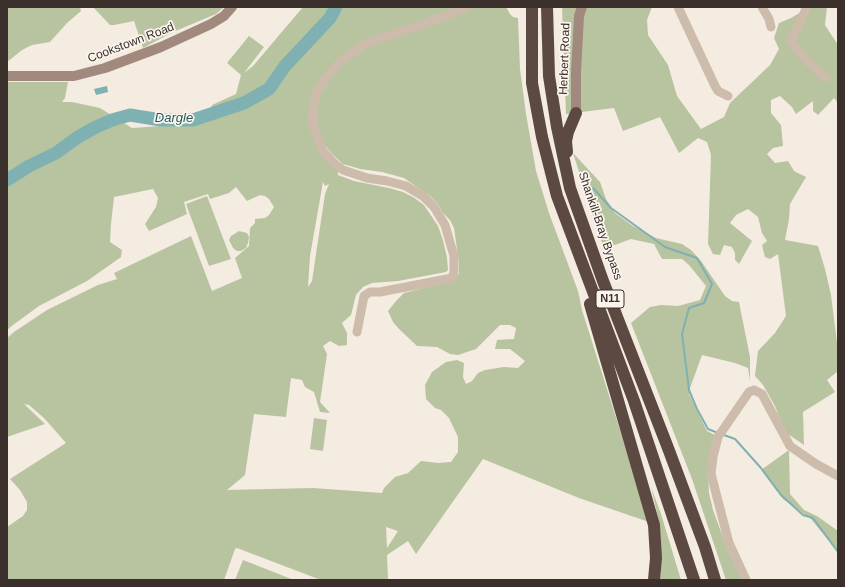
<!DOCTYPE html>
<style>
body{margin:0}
#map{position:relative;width:845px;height:587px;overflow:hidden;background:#f4ebe1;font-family:Arial,sans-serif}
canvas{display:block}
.frame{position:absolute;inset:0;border:8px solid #3b302b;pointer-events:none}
</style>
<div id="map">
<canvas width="845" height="587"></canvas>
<div class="frame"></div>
</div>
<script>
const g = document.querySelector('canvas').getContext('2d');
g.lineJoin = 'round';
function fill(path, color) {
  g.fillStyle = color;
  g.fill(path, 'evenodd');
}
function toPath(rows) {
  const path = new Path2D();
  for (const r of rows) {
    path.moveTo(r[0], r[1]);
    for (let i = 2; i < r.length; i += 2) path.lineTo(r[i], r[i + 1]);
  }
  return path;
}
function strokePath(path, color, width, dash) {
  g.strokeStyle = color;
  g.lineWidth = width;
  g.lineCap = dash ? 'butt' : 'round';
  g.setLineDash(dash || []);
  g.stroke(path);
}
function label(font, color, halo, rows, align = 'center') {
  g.font = font + ' Arial,sans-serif';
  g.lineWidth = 3.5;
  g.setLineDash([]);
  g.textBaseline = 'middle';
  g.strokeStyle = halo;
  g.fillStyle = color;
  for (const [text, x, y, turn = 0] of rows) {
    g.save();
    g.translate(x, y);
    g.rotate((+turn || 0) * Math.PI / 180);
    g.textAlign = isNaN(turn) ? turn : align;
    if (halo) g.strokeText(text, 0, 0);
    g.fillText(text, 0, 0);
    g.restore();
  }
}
fill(toPath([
 [80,7,81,11,67,23,50,42,32,45,22,50,7,62,7,8],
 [93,7,224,7,216,14,173,32,143,48,134,21,114,25,110,25],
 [303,7,458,7,394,31,391,36,474,7,506,7,510,14,513,17,518,18,520,69,526,114,536,171,549,213,578,291,582,310,649,522,579,498,483,459,416,554,408,541,387,555,388,580,321,580,237,548,235,549,224,580,7,580,7,527,23,516,27,510,27,502,20,490,10,479,66,443,44,418,29,405,24,404,45,424,7,437,7,338,14,332,47,310,98,285,117,279,114,273,191,236,212,291,242,278,235,258,249,246,250,228,255,223,255,219,265,218,269,215,274,207,269,199,265,196,260,195,247,201,236,187,229,193,210,199,208,194,184,202,187,214,149,231,145,224,156,207,158,198,153,189,114,197,111,224,110,242,122,250,121,257,87,281,39,306,13,325,7,330,7,82,68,82,65,98,62,102,72,102,100,108,132,128,205,123,212,105,236,94,241,75,227,63,249,36,264,47,244,73,253,66],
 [317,128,324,144,332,154,343,164,360,169,382,172,404,178,430,196,437,203,443,213,450,220,454,228,459,263,459,274,450,281,404,293,396,301,388,311,393,322,399,329,417,346,437,347,450,354,458,355,476,349,500,325,510,325,516,328,514,339,497,340,495,349,510,349,525,361,518,368,504,367,485,370,478,373,472,381,466,384,463,377,464,363,457,360,446,362,432,372,425,385,426,399,435,408,441,410,449,418,458,437,458,452,451,462,438,463,421,461,408,473,395,477,384,488,382,493,313,488,227,490,245,475,254,414,286,417,291,378,302,380,305,387,314,392,320,412,330,413,320,402,327,354,323,346,330,341,339,346,347,345,347,333,342,323,351,315,356,295,363,287,372,283,398,281,446,272,448,270,447,258,443,240,438,226,424,205,413,197,403,192,389,188,354,181,338,175,338,170,322,151,314,134],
 [323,182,325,186,329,184,325,194,312,281,308,287,310,256],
 [386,527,398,531,387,548],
 [562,7,652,7,647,20,648,35,668,65,677,96,701,129,724,117,730,103,770,65,779,49,774,38,779,23,791,18,801,12,801,7,827,7,825,25,838,45,838,103,834,98,818,115,813,111,813,101,796,114,792,107,780,96,771,100,771,113,781,125,783,146,773,148,767,154,775,163,788,161,794,171,806,177,790,204,789,219,785,240,818,246,825,269,831,295,838,351,838,371,827,380,835,392,803,412,804,445,785,432,775,406,763,385,755,376,758,351,775,333,786,316,778,254,770,259,765,257,762,245,767,241,762,233,758,217,748,209,736,215,730,223,752,241,739,264,735,260,735,253,732,247,724,245,720,255,713,254,708,244,711,155,707,142,698,138,679,153,660,117,623,131,614,108,566,114],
 [573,153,600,182,606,199,615,213,633,226,656,238,682,244,691,250,701,261,725,296,732,301,739,302,750,357,750,381,748,368,735,363,702,355,690,388,689,394,707,431,715,435,713,439,709,457,708,472,709,493,713,510,728,551,742,580,726,580,692,479,631,323,650,307,661,305,678,306,700,300,706,286,689,265,682,259,662,259,654,244,631,239,604,249],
 [207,196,231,259,209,266,186,204],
 [239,231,247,233,249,237,248,243,246,248,241,251,237,251,233,248,229,240,231,236],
 [314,418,327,420,323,451,310,449],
 [789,450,790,494,804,510,817,516,838,531,838,552,811,519,783,499,761,470],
 [651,487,661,514,681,580,660,580,661,564,661,539,658,517],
 [243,560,294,580,235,580]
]), '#b8c4a0');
fill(toPath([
 [107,86,108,92,96,95,94,89]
]), '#7fb0b2');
strokePath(toPath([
 [593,188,611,208,665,247,697,258,712,284,704,303,689,308,682,334,689,390,697,409,708,429,718,433],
 [724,435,735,439,761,468,781,495,803,515,813,518,838,552]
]), '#7fb0b2', 2);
strokePath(toPath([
 [7,180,29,166,56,153,78,137,96,127,112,120,130,115,161,120,193,120,244,103,269,89,285,66,330,18,336,7]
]), '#7fb0b2', 13);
strokePath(toPath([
 [678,7,715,86,718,91,728,96],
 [762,7,769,19,771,27],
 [807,7,791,41,807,61,826,78],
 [357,332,364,296,370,292,380,292,452,278,454,272,454,256,445,225,434,207,423,196,406,186,387,181,367,178,343,170,334,163,323,151,312,122,313,110,316,94,328,75,342,60,367,43,436,20,466,7],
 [746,580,729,543,711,474,713,457,718,437,749,392,754,390,762,394,790,446,816,464,838,476]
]), '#cdbbac', 9);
strokePath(toPath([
 [7,76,74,76,105,68,161,47,211,24,224,16,232,7],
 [576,113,576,72,579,16,582,7]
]), '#a18a7d', 10);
strokePath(toPath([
 [532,7,532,83,542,137,557,196,634,401,694,580],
 [547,7,549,76,557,127,570,188,603,281,668,448,705,547,715,580],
 [567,152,566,141,568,132,576,113],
 [590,304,654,525,656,558,654,580]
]), '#5c4a42', 12);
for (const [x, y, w] of [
 [610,299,28]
]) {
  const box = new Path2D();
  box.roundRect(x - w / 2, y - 9, w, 18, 3);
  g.fillStyle = '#fbf5ee';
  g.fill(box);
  strokePath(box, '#3b302b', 1);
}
label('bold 11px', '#3b302b', null, [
 ["N11",610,299]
]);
label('12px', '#3b302b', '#fbf5ee', [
 ["Cookstown Road",131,43,-21],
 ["Herbert Road",565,59,-88],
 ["Shankill-Bray Bypass",600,226,71]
]);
label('italic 13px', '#1f5a5e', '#fbf5ee', [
 ["Dargle",174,118]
]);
</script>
